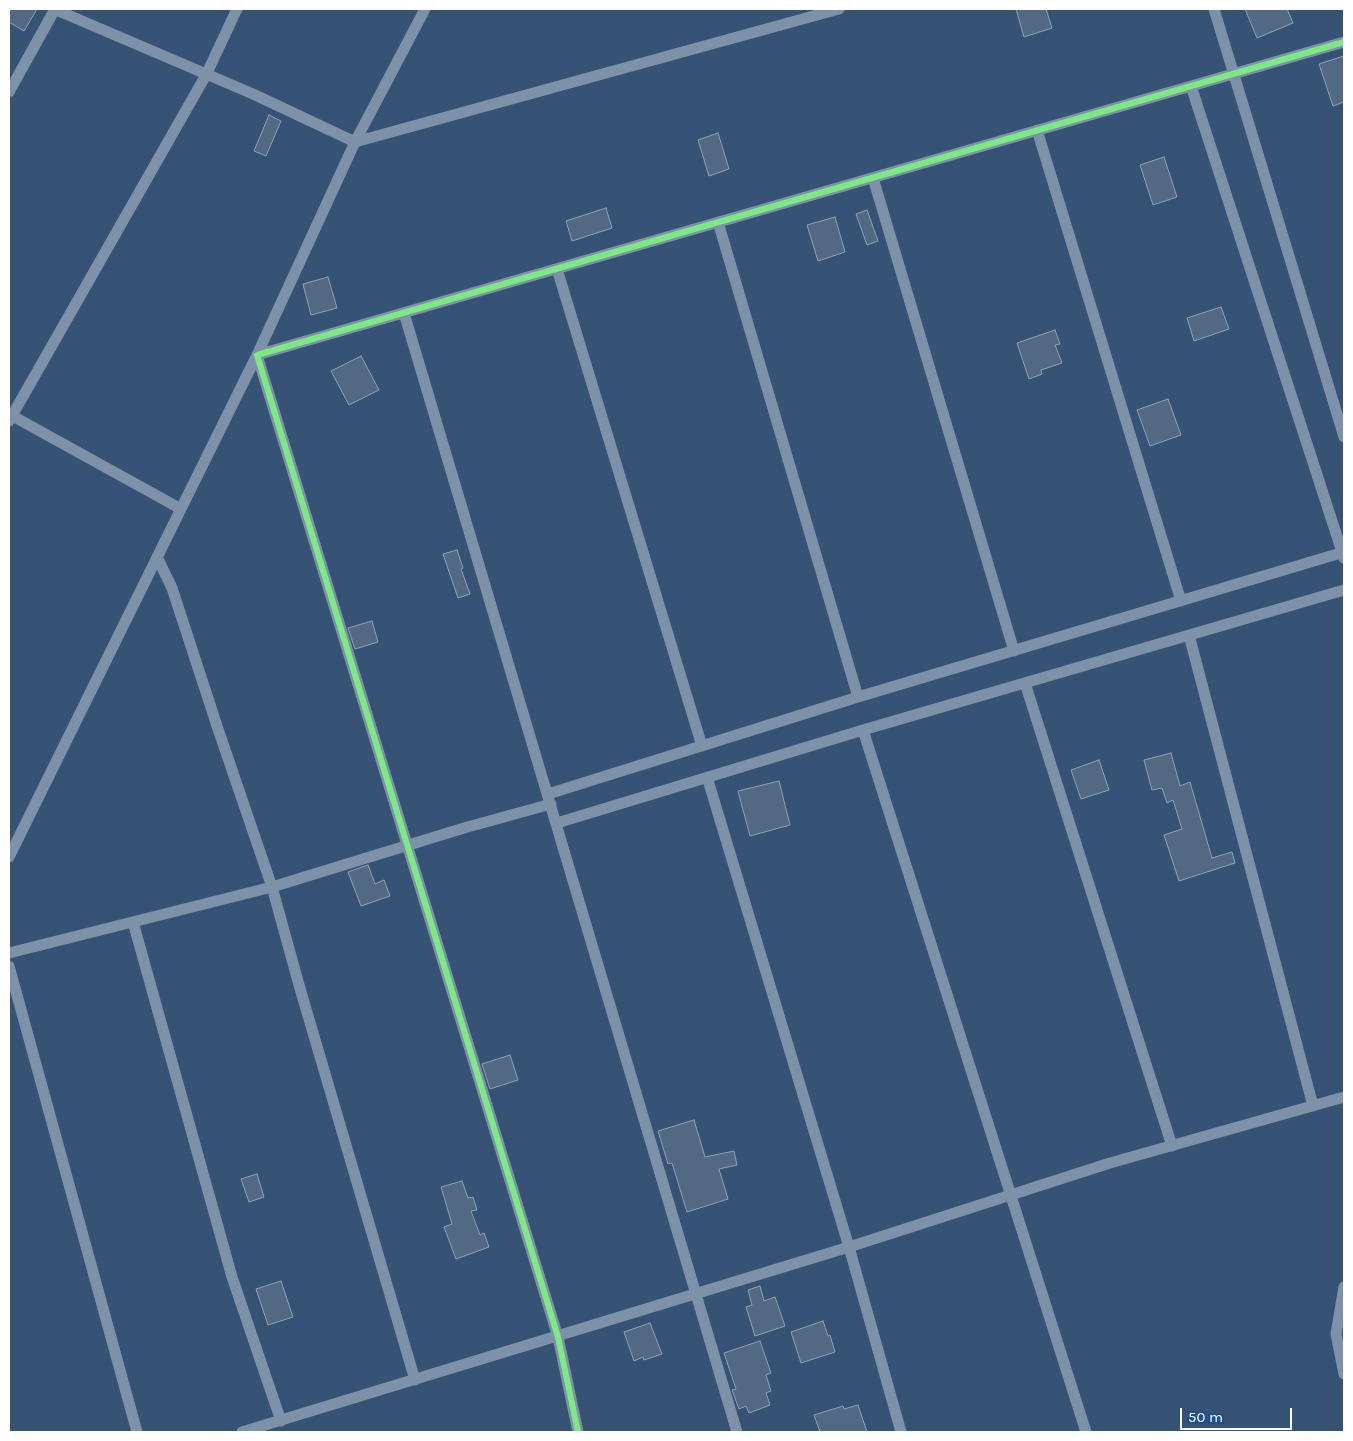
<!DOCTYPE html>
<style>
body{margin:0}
#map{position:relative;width:1353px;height:1441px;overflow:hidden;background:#365274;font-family:Karla,sans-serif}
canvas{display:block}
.frame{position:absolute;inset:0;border:10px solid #fff;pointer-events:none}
.scale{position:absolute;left:1180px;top:1408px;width:112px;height:22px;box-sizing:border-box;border:2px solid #fff;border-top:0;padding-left:6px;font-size:15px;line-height:18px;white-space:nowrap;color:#fff;-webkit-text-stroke:4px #1b4f8f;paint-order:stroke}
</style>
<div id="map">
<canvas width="1353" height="1441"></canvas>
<div class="frame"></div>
<div class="scale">50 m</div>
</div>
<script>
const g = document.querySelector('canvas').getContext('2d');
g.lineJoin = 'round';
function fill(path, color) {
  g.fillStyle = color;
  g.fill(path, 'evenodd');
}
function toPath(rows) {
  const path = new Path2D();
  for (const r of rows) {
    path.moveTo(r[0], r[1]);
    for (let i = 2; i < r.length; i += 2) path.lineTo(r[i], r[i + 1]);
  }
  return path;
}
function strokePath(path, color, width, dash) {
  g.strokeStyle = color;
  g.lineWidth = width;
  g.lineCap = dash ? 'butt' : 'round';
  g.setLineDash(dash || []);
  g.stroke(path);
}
const building = toPath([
 [9,9,37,9,24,31,9,22,9,9],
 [1016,9,1046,9,1052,28,1024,37,1016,9],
 [1245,9,1287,9,1293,23,1257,38,1245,9],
 [1344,56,1344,102,1333,106,1319,64,1344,56],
 [269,115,281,121,266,156,254,151,269,115],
 [718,133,729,169,709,176,698,140,718,133],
 [1164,157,1177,197,1153,205,1140,165,1164,157],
 [606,208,612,228,572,241,566,221,606,208],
 [867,210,878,241,867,245,856,214,867,210],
 [835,217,845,252,818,261,807,225,835,217],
 [328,277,337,308,311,315,303,284,328,277],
 [1221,307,1229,329,1194,341,1187,318,1221,307],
 [1055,330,1060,344,1055,345,1062,363,1041,370,1042,374,1029,379,1017,343,1055,330],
 [361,356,379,390,349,405,331,371,361,356],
 [1168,399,1181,435,1150,446,1137,410,1168,399],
 [457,550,463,568,461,569,470,594,458,598,443,554,457,550],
 [372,621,378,642,355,649,348,628,372,621],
 [1171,753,1180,786,1190,782,1212,858,1232,852,1235,863,1179,881,1164,835,1182,829,1173,800,1167,803,1162,788,1152,790,1144,760,1171,753],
 [1099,760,1109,790,1081,799,1071,770,1099,760],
 [779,781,790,825,750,836,738,791,779,781],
 [368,865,375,884,384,880,390,896,361,906,348,872,368,865],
 [510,1055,518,1080,490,1089,482,1064,510,1055],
 [694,1120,705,1157,734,1151,737,1165,719,1169,728,1199,687,1212,672,1163,668,1164,658,1131,694,1120],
 [257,1174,264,1197,249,1202,241,1179,257,1174],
 [462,1181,468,1198,473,1197,477,1210,471,1211,480,1235,484,1233,489,1247,456,1259,444,1227,452,1224,441,1187,462,1181],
 [281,1281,293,1317,268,1325,256,1289,281,1281],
 [760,1286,764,1301,775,1297,785,1326,755,1336,746,1307,752,1305,748,1290,760,1286],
 [823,1321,828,1336,830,1335,835,1352,801,1363,791,1332,823,1321],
 [650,1323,662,1354,644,1360,643,1357,634,1361,624,1332,650,1323],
 [760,1341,771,1373,766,1375,771,1391,766,1393,770,1405,749,1413,746,1406,739,1409,732,1390,736,1389,724,1353,760,1341],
 [858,1405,867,1432,820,1432,814,1415,843,1406,844,1409,858,1405]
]);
fill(building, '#526984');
strokePath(building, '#92a2b6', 1);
strokePath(toPath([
 [54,9,253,94,355,142,839,9],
 [1214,9,1344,437],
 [1191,86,1344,558],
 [9,92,55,9],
 [1037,130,1181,601],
 [873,178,1014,651],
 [718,222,858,697],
 [557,269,702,746],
 [404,313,737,1432],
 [9,414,181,509],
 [9,421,206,75,237,9],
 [157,557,172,588,218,729,272,887,299,985,415,1380],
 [1189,635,1313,1106],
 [1025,683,1172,1146],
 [863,730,1086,1432],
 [707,777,849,1247,901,1432],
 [548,794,858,697,1344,552],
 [557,823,863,730,1344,590],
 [9,857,257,355,355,142,425,9],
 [133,922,232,1277,281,1421],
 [9,953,272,887,464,828,551,804],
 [9,966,137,1432],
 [1344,1287,1336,1334,1344,1374],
 [242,1432,849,1247,1110,1163,1344,1097],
 [578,1432,558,1337,257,355,1344,42]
]), '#7d92a8', 11);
strokePath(toPath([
 [578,1432,558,1337,257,355,1344,42]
]), '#7ce984', 6);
</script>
